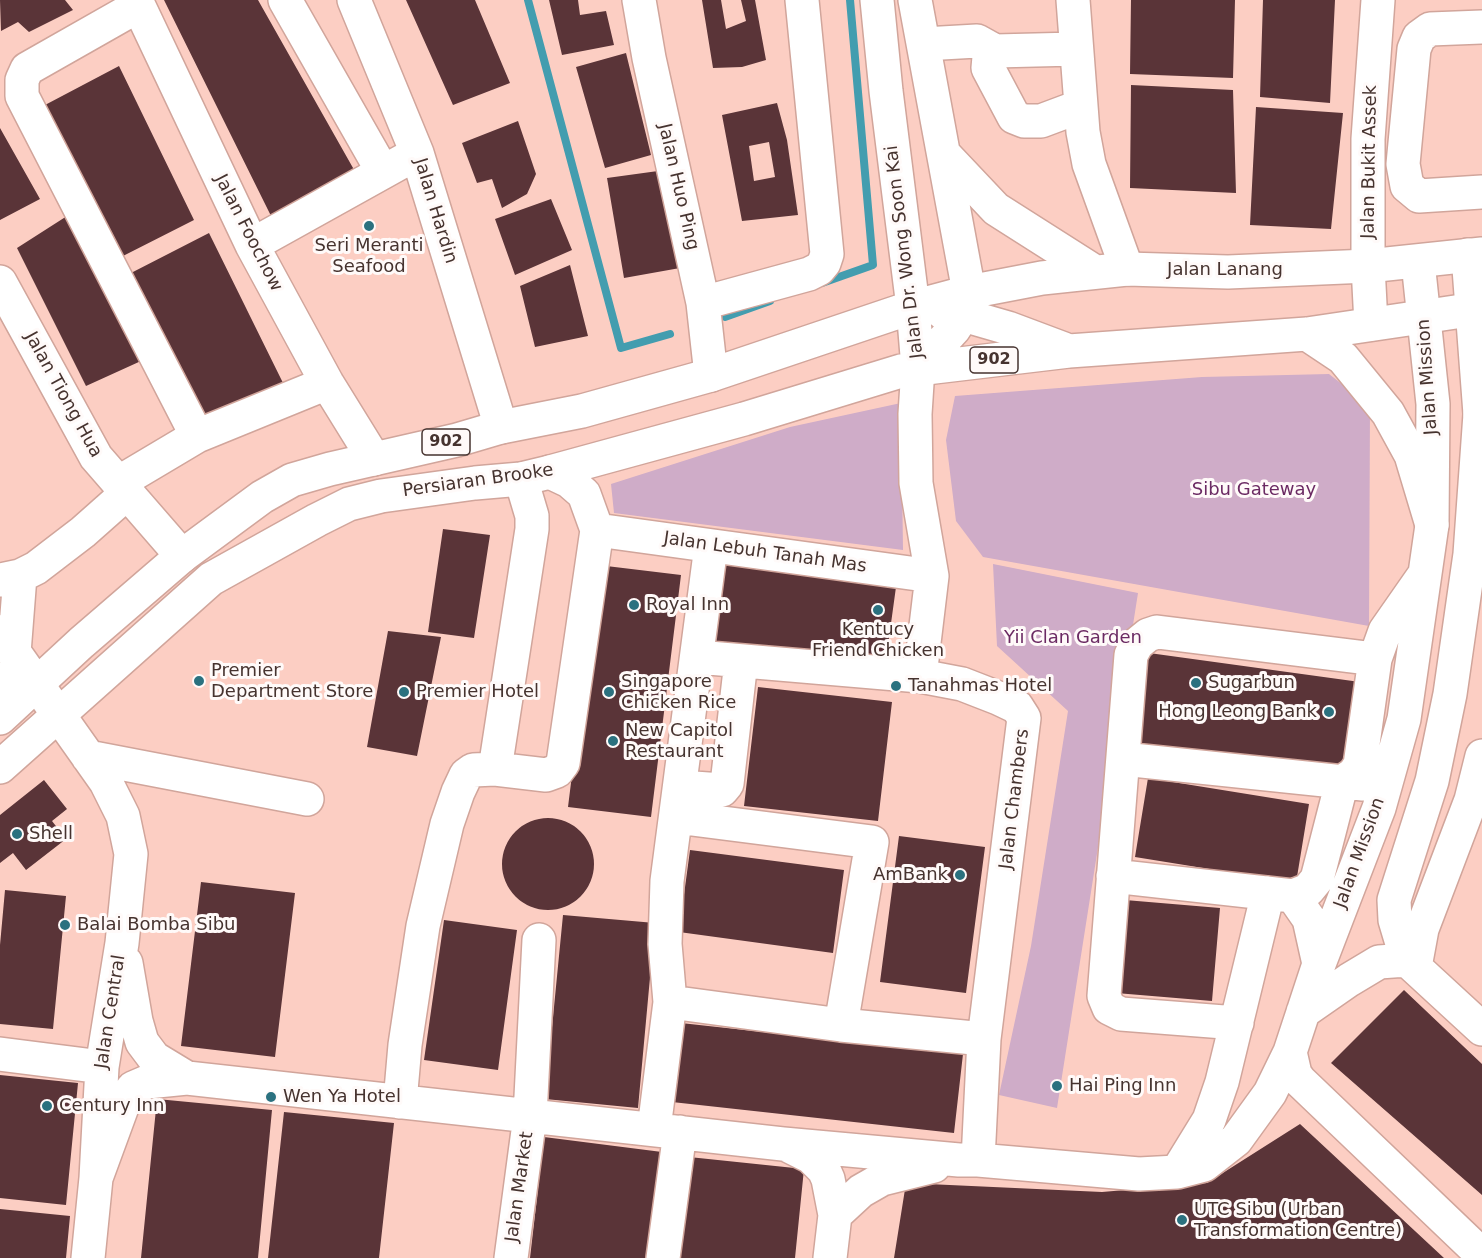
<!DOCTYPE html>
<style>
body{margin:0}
canvas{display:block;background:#fccec3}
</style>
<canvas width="1482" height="1258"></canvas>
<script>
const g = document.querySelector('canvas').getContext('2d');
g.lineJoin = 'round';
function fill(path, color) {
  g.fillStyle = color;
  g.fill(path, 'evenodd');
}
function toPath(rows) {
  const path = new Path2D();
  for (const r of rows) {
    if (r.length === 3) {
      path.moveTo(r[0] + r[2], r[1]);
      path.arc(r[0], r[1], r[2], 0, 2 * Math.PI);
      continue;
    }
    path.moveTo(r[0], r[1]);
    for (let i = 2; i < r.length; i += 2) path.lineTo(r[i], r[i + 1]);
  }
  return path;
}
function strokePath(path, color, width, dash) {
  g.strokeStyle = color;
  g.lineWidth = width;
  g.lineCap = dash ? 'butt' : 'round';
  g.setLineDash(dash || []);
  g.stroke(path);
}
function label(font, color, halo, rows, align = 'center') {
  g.font = font + ' "DejaVu Sans",sans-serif';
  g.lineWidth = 6;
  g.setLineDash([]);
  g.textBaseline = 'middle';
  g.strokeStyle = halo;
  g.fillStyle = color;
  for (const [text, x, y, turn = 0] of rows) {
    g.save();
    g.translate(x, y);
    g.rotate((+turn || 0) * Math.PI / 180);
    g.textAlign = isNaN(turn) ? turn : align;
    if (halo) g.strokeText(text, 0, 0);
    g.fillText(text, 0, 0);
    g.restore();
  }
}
fill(toPath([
 [1329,374,1370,406,1369,626,983,557,956,521,946,440,955,396,1202,377],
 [901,403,903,550,614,513,611,484,790,427],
 [993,564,1138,593,1057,1108,999,1095,1031,946,1068,711,997,646]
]), '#cfacc8');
strokePath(toPath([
 [528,0,621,348,670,334],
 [822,283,873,265,850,0],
 [725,317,770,301]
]), '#439daf', 8);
fill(toPath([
 [0,0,65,0,73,10,29,32,18,22,1,31],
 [164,0,258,0,357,175,274,222],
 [406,0,475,0,510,83,453,105],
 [549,0,578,0,580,15,606,11,614,45,562,55],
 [702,0,721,0,726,29,746,21,741,0,755,0,766,60,742,67,713,68],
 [1131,0,1235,0,1233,78,1130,74],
 [1263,0,1335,0,1330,103,1260,97],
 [626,53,651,155,605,168,576,67],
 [119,66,194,220,121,257,45,105],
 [1131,85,1233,90,1236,193,1130,188],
 [777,103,787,140,798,215,742,221,722,115],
 [769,142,775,177,754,181,749,146],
 [1256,107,1343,113,1331,229,1250,225],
 [518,121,536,174,527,194,502,208,492,179,477,183,462,143],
 [0,128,40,199,0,220],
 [658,171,680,268,624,278,607,178],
 [551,199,572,250,515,275,495,219],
 [67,216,141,361,86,386,17,248],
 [209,233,285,387,202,424,131,273],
 [570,265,588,336,535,347,520,286],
 [443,529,490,535,474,638,428,632],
 [722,564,896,587,885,667,711,644],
 [598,565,681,575,651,817,568,807],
 [388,631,441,637,417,756,367,747],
 [1149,653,1360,682,1347,774,1135,745],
 [758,687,892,702,878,821,744,806],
 [1148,778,1309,804,1296,883,1135,857],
 [44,780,67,809,52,821,66,839,26,870,13,853,0,863,0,815],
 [548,864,46],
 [899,836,985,847,966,993,880,982],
 [690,850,844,870,833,953,679,932],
 [201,882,295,893,275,1057,181,1046],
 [5,890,66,896,53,1029,0,1024,0,945],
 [1125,900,1220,908,1212,1001,1116,993],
 [563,915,655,923,638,1108,545,1099],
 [444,920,517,930,498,1070,424,1060],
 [1404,990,1482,1064,1482,1195,1331,1063],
 [681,1023,963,1054,954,1133,672,1102],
 [0,1075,78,1083,66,1205,0,1198],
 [157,1099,272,1110,258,1258,141,1258],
 [284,1112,394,1123,379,1258,268,1258],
 [1300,1124,1444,1258,894,1258,906,1183,1102,1192,1207,1183],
 [544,1137,662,1152,649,1258,530,1258],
 [689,1157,804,1169,795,1258,678,1258],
 [0,1209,70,1216,66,1258,0,1258]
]), '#5a3438');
const minor = toPath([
 [136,0,252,245,327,383,374,459],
 [285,0,383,172],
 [354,0,417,153,501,427],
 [639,0,649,58,703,303,711,375],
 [1073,0,1083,132,1089,164,1127,269],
 [138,6,27,69,22,80,22,96,197,436],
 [1482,27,1430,29,1419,37,1414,49,1403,164,1407,186,1419,196,1482,192],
 [924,44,977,41,995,51,1076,49],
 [995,51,989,57,988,68,1014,117,1024,121,1041,121,1081,106],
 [252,245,403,161],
 [0,282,96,457,182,556],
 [703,303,809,274,819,269,824,263,827,254,802,0],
 [1371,324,1368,266,1368,139,1378,0],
 [918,368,915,414,916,483,932,576,920,676,962,684,998,698,1017,707,1024,718,984,1039,978,1160],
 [118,483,197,436,327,383],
 [597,530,932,576],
 [0,580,20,576,36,568,83,532,127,493],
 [0,632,106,782,123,816,131,854,122,943,102,1067,96,1178,88,1258],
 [14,653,20,576],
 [697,657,920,676],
 [0,683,23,666],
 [88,757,307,799],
 [1123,759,1363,784],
 [495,769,532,529,532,516,521,479],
 [680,787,722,790,727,784,741,661],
 [676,817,872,842,841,1025],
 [1113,876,1293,896,1308,890,1317,879,1342,782,1354,774,1360,765,1375,659,1385,631,1422,578],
 [1293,896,1309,919,1319,964],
 [1407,960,1395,920,1394,900,1432,781,1450,694,1470,554,1480,414,1468,255],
 [126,963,136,1021,142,1042,154,1058,187,1078],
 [1415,967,1422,929,1471,800,1482,756],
 [670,1002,841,1025,984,1039],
 [1303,1012,1349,980,1379,962,1407,960,1482,1029],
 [1237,1023,1121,1014,1109,1008,1104,996,1131,655,1137,644,1148,635,1157,632,1375,659],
 [1290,1052,1295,1074,1300,1081,1482,1255],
 [0,1054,102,1067],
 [400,1102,405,1045,423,926,447,824,458,792,466,775,473,770,495,769,546,775,557,771,563,763,597,530,584,494,569,481,550,472],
 [654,1129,670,1002,665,944,667,881,711,546],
 [789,1146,811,1157,824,1170,828,1179,835,1215,830,1258],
 [1177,1172,1209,1120,1222,1082,1268,893],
 [96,1178,125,1099,133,1088,147,1082,187,1078,783,1144,959,1160,978,1160,1139,1174,1177,1172,1204,1165,1236,1140,1270,1093,1290,1052,1319,964,1379,808,1404,719,1432,525,1433,404,1418,262],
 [835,1215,861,1191,882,1179,934,1166],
 [511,1258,530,1116,539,940],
 [663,1258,680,1132]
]);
const major = toPath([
 [877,0,886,91,913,307,918,368],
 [915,0,969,292,963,315,954,329,918,368],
 [944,154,996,209,1095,272],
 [942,312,963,315,1008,328,1064,349],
 [1307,334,1343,358,1388,413,1411,455,1432,525],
 [1480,414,1482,411],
 [0,718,81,643,182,556,262,497,292,480,330,469,457,440,501,427,582,411,711,375,913,307,969,292,1042,278,1127,269,1228,272,1368,266,1482,254],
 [0,767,211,579,317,520,349,504,381,496,475,483,521,479,550,472,744,419,901,371,1069,351,1307,334,1482,308]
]);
strokePath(minor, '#d1a59b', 36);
strokePath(major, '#d1a59b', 36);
strokePath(minor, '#fff', 33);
strokePath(major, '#fff', 33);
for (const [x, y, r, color] of [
 [369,226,6,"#2b717f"],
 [634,605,6,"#2b717f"],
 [878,610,6,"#2b717f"],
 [199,681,6,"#2b717f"],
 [1196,683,6,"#2b717f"],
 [896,686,6,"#2b717f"],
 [404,692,6,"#2b717f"],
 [609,692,6,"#2b717f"],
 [1329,712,6,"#2b717f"],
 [613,741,6,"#2b717f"],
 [17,834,6,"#2b717f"],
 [960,875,6,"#2b717f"],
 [65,925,6,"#2b717f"],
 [1057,1086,6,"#2b717f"],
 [271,1097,6,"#2b717f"],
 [47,1106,6,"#2b717f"],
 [1182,1220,6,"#2b717f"]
]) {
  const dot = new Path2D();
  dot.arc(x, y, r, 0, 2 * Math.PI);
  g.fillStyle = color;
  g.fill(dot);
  strokePath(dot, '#fffaf9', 2);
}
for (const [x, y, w] of [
 [994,360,48],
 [446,442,48]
]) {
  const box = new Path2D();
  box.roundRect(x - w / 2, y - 13, w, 26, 4.5);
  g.fillStyle = '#fffaf9';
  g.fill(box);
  strokePath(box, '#46332f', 1.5);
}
label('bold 16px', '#46332f', null, [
 ["902",994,360],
 ["902",446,442]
]);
label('18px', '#46332f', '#fffaf9', [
 ["Jalan Bukit Assek",1370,162,-89],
 ["Jalan Huo Ping",678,187,77],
 ["Jalan Hardin",435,211,73],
 ["Jalan Foochow",248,233,63],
 ["Jalan Dr. Wong Soon Kai",905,252,-97],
 ["Jalan Lanang",1225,270],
 ["Jalan Mission",1428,377,-94],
 ["Jalan Tiong Hua",63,395,61],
 ["Persiaran Brooke",478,481,-8],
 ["Jalan Lebuh Tanah Mas",765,553,8],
 ["Jalan Chambers",1015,799,-83],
 ["Jalan Mission",1360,853,-70],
 ["Jalan Central",111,1012,-81],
 ["Jalan Market",520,1187,-82]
]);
label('18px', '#46332f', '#fffaf9', [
 ["Seri Meranti",369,246,"center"],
 ["Seafood",369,267,"center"],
 ["Royal Inn",646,605],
 ["Kentucy",878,630,"center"],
 ["Friend Chicken",878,651,"center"],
 ["Premier",211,671],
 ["Department Store",211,692],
 ["Singapore",621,682],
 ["Chicken Rice",621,703],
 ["Sugarbun",1208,683],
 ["Tanahmas Hotel",908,686],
 ["Premier Hotel",416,692],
 ["Hong Leong Bank",1317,712,"right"],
 ["New Capitol",625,731],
 ["Restaurant",625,752],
 ["Shell",29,834],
 ["AmBank",948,875,"right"],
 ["Balai Bomba Sibu",77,925],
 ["Hai Ping Inn",1069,1086],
 ["Wen Ya Hotel",283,1097],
 ["Century Inn",59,1106],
 ["UTC Sibu (Urban",1194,1210],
 ["Transformation Centre)",1194,1231]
], 'left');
label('18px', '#6b2a63', '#fffaf9', [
 ["Sibu Gateway",1254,490],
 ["Yii Clan Garden",1073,638]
]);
</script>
